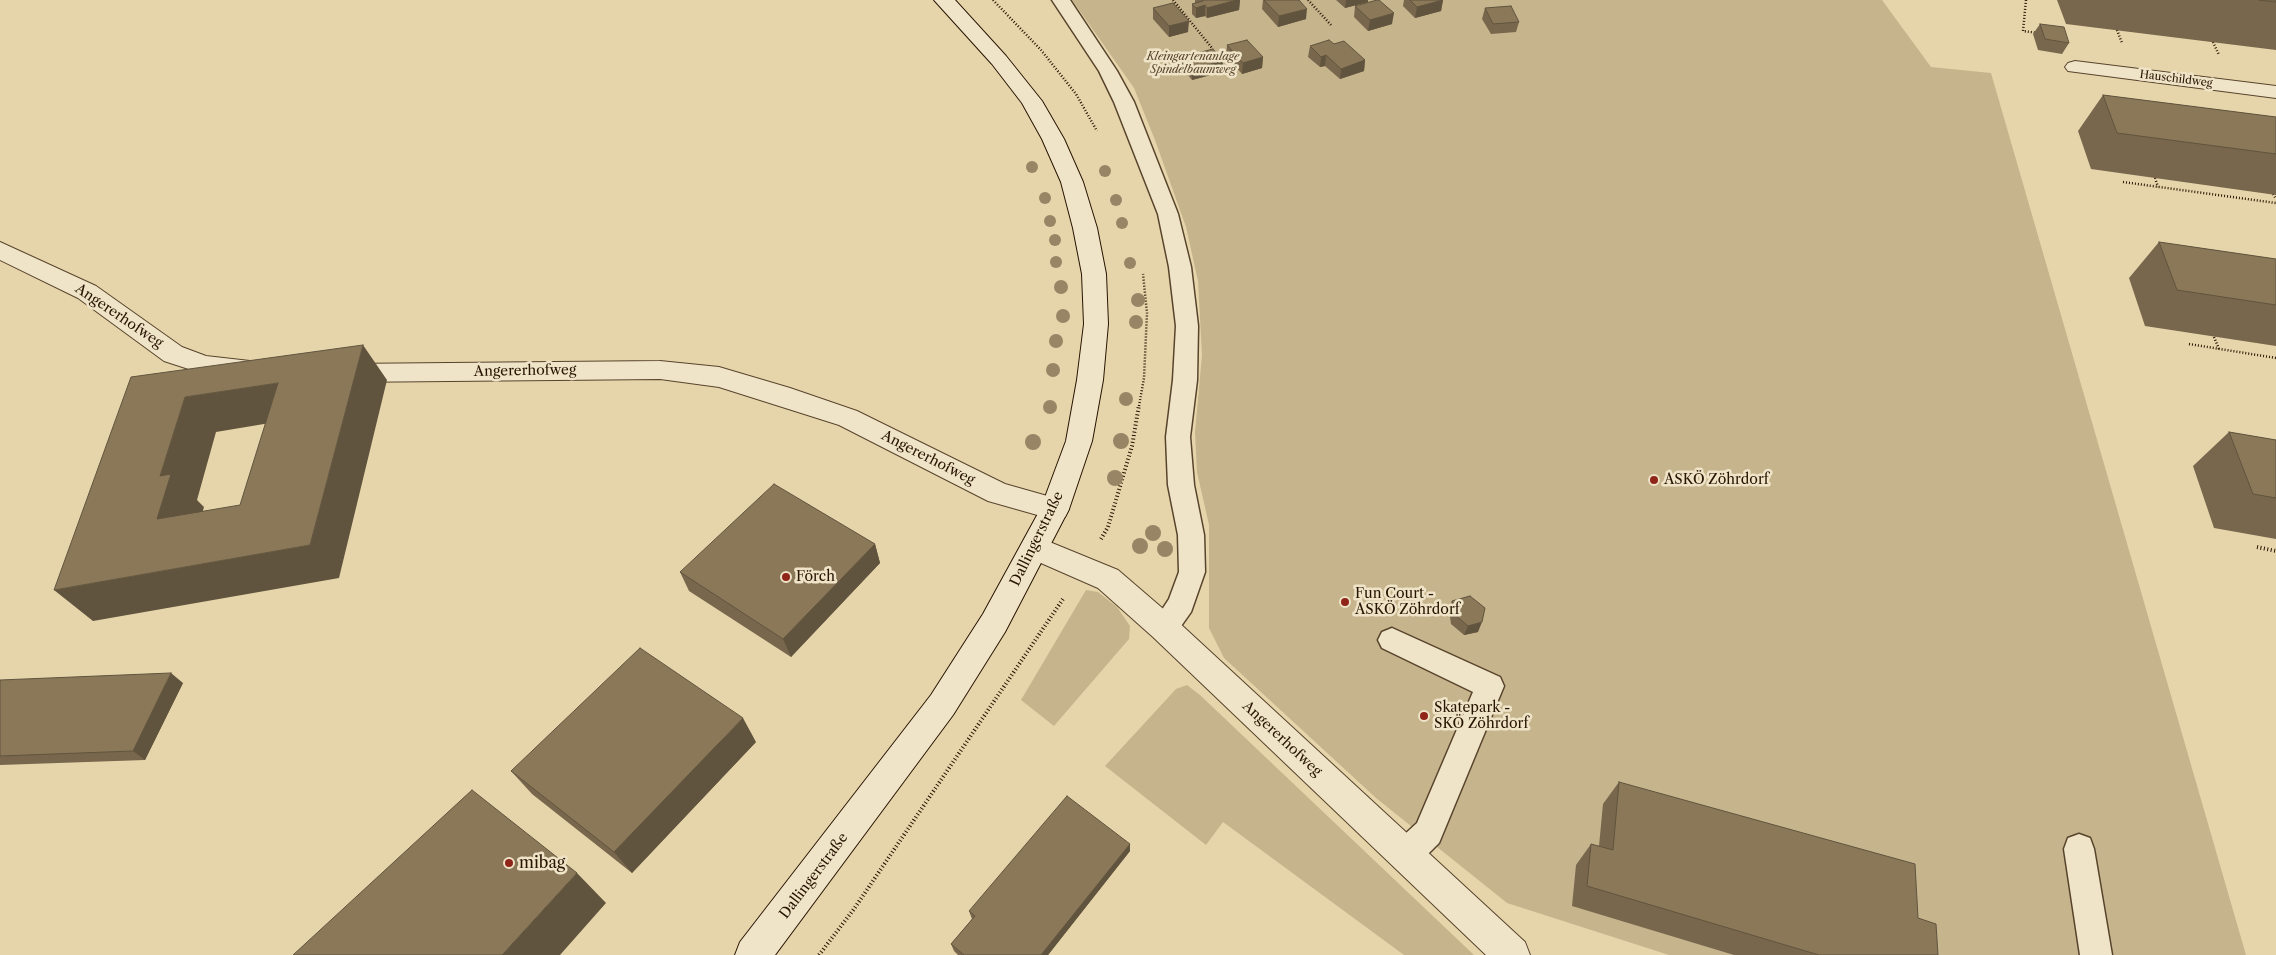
<!DOCTYPE html>
<meta charset="utf-8">
<style>
body{margin:0}
canvas{display:block;background:#e6d5aa}
</style>
<canvas width="2276" height="955"></canvas>
<script>
const g = document.querySelector('canvas').getContext('2d');
g.lineJoin = 'round';
function fill(path, color) {
  g.fillStyle = color;
  g.fill(path, 'evenodd');
}
function toPath(rows) {
  const path = new Path2D();
  for (const r of rows) {
    path.moveTo(r[0], r[1]);
    for (let i = 2; i < r.length; i += 2) path.lineTo(r[i], r[i + 1]);
  }
  return path;
}
function strokePath(path, color, width, dash) {
  g.strokeStyle = color;
  g.lineWidth = width;
  g.lineCap = dash ? 'butt' : 'round';
  g.setLineDash(dash || []);
  g.stroke(path);
}
function label(font, color, halo, rows, align = 'center') {
  g.font = font + ' "Libre Caslon Text",serif';
  g.lineWidth = 5;
  g.setLineDash([]);
  g.textBaseline = 'middle';
  g.strokeStyle = halo;
  g.fillStyle = color;
  for (const [text, x, y, turn = 0] of rows) {
    g.save();
    g.translate(x, y);
    g.rotate((+turn || 0) * Math.PI / 180);
    g.textAlign = isNaN(turn) ? turn : align;
    if (halo) g.strokeText(text, 0, 0);
    g.fillText(text, 0, 0);
    g.restore();
  }
}
fill(toPath([
 [1072,0,1882,0,1931,67,1991,73,2246,955,1669,955,1507,903,1376,798,1224,658,1209,628,1209,525,1197,472,1195,432,1202,355,1198,281,1186,227,1155,140,1134,88],
 [1086,590,1098,592,1117,607,1130,626,1129,639,1054,726,1021,700],
 [1187,685,1200,695,1474,955,1404,955,1223,822,1206,845,1105,766,1176,689]
]), '#c6b48d');
const lane = toPath([
 [1052,0,1070,0,1117,71,1134,102,1178,214,1191,267,1198,326,1197,380,1190,437,1194,485,1204,535,1205,572,1191,612,1174,636,1164,640,1154,636,1150,628,1169,599,1179,572,1178,535,1168,485,1166,437,1173,380,1176,326,1169,267,1158,214,1114,102,1099,71,1052,0],
 [1392,628,1500,677,1504,686,1439,843,1416,866,1405,870,1394,866,1390,855,1394,844,1417,823,1473,692,1382,648,1378,640,1382,632,1392,628],
 [2079,834,2090,838,2094,849,2112,955,2080,955,2064,849,2068,838,2079,834]
]);
const street = toPath([
 [2075,61,2276,86,2276,98,2068,71,2065,67,2068,63,2075,61],
 [0,242,96,286,182,347,206,356,250,361,259,363,263,370,259,377,250,379,204,374,164,361,78,298,0,260,0,242],
 [660,361,719,367,790,388,857,411,1005,484,1065,501,1069,509,1065,517,1055,520,988,501,839,425,719,387,660,379,345,382,336,380,332,373,336,366,345,364,660,361],
 [1035,536,1118,570,1175,619,1525,942,1530,955,1486,955,1153,637,1098,588,1025,556,1021,548,1025,540,1035,536]
]);
const secondary = toPath([
 [934,0,955,0,1006,56,1042,101,1064,139,1083,182,1097,228,1106,274,1108,324,1103,380,1092,441,1069,509,1005,632,953,715,775,955,735,955,740,942,931,695,983,614,1041,508,1066,441,1077,380,1084,324,1082,274,1073,228,1061,182,1042,139,1022,103,992,64,934,0]
]);
strokePath(lane, '#58442c', 3);
strokePath(street, '#58442c', 2);
strokePath(secondary, '#281402', 2);
strokePath(toPath([
 [993,0,1041,50,1076,94,1097,131],
 [1173,0,1212,48],
 [1308,0,1331,25],
 [2026,0,2023,31,2037,33],
 [2117,30,2122,43],
 [2213,42,2219,55],
 [2155,178,2158,187],
 [2123,182,2276,203],
 [2273,194,2276,199],
 [2214,337,2219,349],
 [2189,344,2276,358],
 [1139,406,1144,378,1147,313,1143,274]
]), '#281402', 2.5, [1, 2]);
strokePath(toPath([
 [1101,539,1108,527,1132,446,1139,405],
 [2257,547,2276,551],
 [819,955,854,909,1063,599]
]), '#281402', 4, [1, 2.5]);
fill(lane, '#efe4c8');
fill(street, '#efe4c8');
fill(secondary, '#efe4c8');
g.fillStyle = '#978565';
for (const [x, y, r] of [
 [1032,167,6],
 [1105,171,6],
 [1045,198,6],
 [1116,200,6],
 [1050,221,6],
 [1122,223,6],
 [1055,240,6],
 [1056,262,6],
 [1130,263,6],
 [1061,287,7],
 [1138,300,7],
 [1063,316,7],
 [1136,322,7],
 [1056,341,7],
 [1053,370,7],
 [1126,399,7],
 [1050,407,7],
 [1121,441,8],
 [1033,442,8],
 [1115,478,8],
 [1153,533,8],
 [1140,546,8],
 [1165,549,8]
]) {
  g.beginPath();
  g.arc(x, y, r, 0, 2 * Math.PI);
  g.fill();
}
fill(toPath([
 [1195,0,1240,0,1239,10,1207,18,1205,16,1196,18,1192,14,1192,4,1195,3],
 [1263,0,1299,0,1306,19,1278,27,1262,9],
 [1336,0,1368,0,1368,2,1345,8],
 [1404,0,1443,0,1441,11,1415,18,1403,6],
 [2057,0,2276,0,2276,50,2066,24],
 [1355,6,1392,24,1368,31,1354,17],
 [1153,8,1188,32,1169,37,1153,19],
 [1485,8,1519,22,1516,32,1491,34,1482,19],
 [2040,24,2069,43,2062,54,2038,50,2033,34],
 [1334,44,1365,60,1364,71,1340,79,1325,66,1320,67,1308,57,1310,46],
 [1227,45,1263,57,1262,68,1242,74,1226,56],
 [1182,57,1223,61,1222,72,1192,80,1182,68],
 [2103,95,2276,117,2276,195,2091,169,2078,131],
 [2159,242,2276,259,2276,346,2145,326,2129,278],
 [2229,432,2276,440,2276,539,2214,528,2193,466],
 [875,544,880,563,791,657,689,591,680,572],
 [1452,601,1478,632,1464,635,1451,624,1449,610],
 [0,680,183,683,145,760,0,765],
 [756,742,632,873,532,794,511,771],
 [1619,782,1918,918,1938,955,1734,955,1572,906,1576,865,1591,844,1599,846,1603,804],
 [1130,844,1130,851,1048,955,958,955,954,951,951,944,972,919,969,911]
]), '#78674d');
fill(toPath([
 [1237,0,1240,0,1239,10,1207,18,1207,8],
 [1346,0,1368,0,1368,2,1345,8],
 [1443,0,1441,11,1415,18,1417,7],
 [1205,5,1205,16,1196,18,1196,8],
 [1307,9,1306,19,1278,27,1279,16],
 [1394,13,1392,24,1368,31,1370,20],
 [1189,21,1188,32,1169,37,1169,26],
 [1326,55,1325,66,1320,67,1321,57],
 [1263,57,1262,68,1242,74,1243,63],
 [1365,60,1364,71,1340,79,1341,69],
 [1223,61,1222,72,1192,80,1192,69],
 [363,345,387,380,339,578,93,621,54,590,310,545],
 [278,383,306,417,216,432,197,500,204,507,191,552,157,519,160,476,185,397],
 [875,544,880,563,791,657,783,639],
 [1482,622,1478,632,1464,635,1468,626],
 [171,673,183,683,145,760,133,751],
 [743,718,756,742,632,873,614,852],
 [1130,844,1130,851,1048,955,1041,955],
 [577,873,606,903,560,955,502,955]
]), '#61543e');
const building = toPath([
 [1202,0,1237,0,1207,8,1205,5,1196,8,1192,4,1203,1,1202,0],
 [1264,0,1299,0,1307,9,1279,16,1264,0],
 [1377,0,1379,0,1394,13,1370,20,1355,6,1377,0],
 [1410,0,1443,0,1417,7,1410,0],
 [2259,0,2276,0,2276,2,2259,0],
 [1173,3,1189,21,1169,26,1153,8,1173,3],
 [1511,6,1519,22,1493,24,1485,8,1511,6],
 [2040,24,2064,27,2069,43,2045,39,2040,24],
 [1247,40,1263,57,1243,63,1227,45,1247,40],
 [1329,40,1334,44,1344,41,1365,60,1341,69,1326,55,1321,57,1310,46,1329,40],
 [1213,49,1223,61,1192,69,1182,57,1213,49],
 [2103,95,2276,117,2276,154,2117,133,2103,95],
 [2159,242,2276,259,2276,305,2177,290,2159,242],
 [363,345,310,545,54,590,131,377,363,345],
 [278,383,240,505,157,519,171,474,160,476,185,397,278,383],
 [2229,432,2276,440,2276,498,2253,494,2229,432],
 [774,484,875,544,783,639,680,572,774,484],
 [1470,596,1485,608,1482,622,1468,626,1454,614,1452,601,1470,596],
 [640,648,743,718,614,852,511,771,640,648],
 [171,673,133,751,0,756,0,680,171,673],
 [1619,782,1915,864,1918,918,1936,924,1938,955,1819,955,1587,886,1591,844,1613,850,1619,782],
 [472,790,577,873,502,955,293,955,472,790],
 [1067,796,1130,844,1041,955,964,955,951,944,975,916,969,911,1067,796]
]);
fill(building, '#8b7859');
strokePath(building, '#61543e', 1);
for (const [x, y, r, color] of [
 [1654,480,5,"#8f2418"],
 [786,577,5,"#8f2418"],
 [1345,602,5,"#8f2418"],
 [1424,716,5,"#8f2418"],
 [509,863,5,"#8f2418"]
]) {
  const dot = new Path2D();
  dot.arc(x, y, r, 0, 2 * Math.PI);
  g.fillStyle = color;
  g.fill(dot);
  strokePath(dot, '#efe4c8', 2);
}
label('italic 11px', '#57442c', '#efe4c8', [
 ["Kleingartenanlage",1193,57],
 ["Spindelbaumweg",1193,70]
]);
label('11px', '#281402', '#efe4c8', [
 ["Hauschildweg",2176,79,7]
]);
label('14px', '#281402', '#efe4c8', [
 ["Angererhofweg",119,316,34],
 ["Angererhofweg",525,371,-1],
 ["Angererhofweg",928,458,27],
 ["Dallingerstraße",1037,539,-64],
 ["Angererhofweg",1282,739,43],
 ["Dallingerstraße",814,876,-53]
]);
label('14px', '#281402', '#efe4c8', [
 ["ASKÖ Zöhrdorf",1664,480],
 ["Förch",796,577],
 ["Fun Court -",1355,594],
 ["ASKÖ Zöhrdorf",1355,610],
 ["Skatepark -",1434,708],
 ["SKÖ Zöhrdorf",1434,724]
], 'left');
label('16px', '#281402', '#efe4c8', [
 ["mibag",519,863]
], 'left');
</script>
